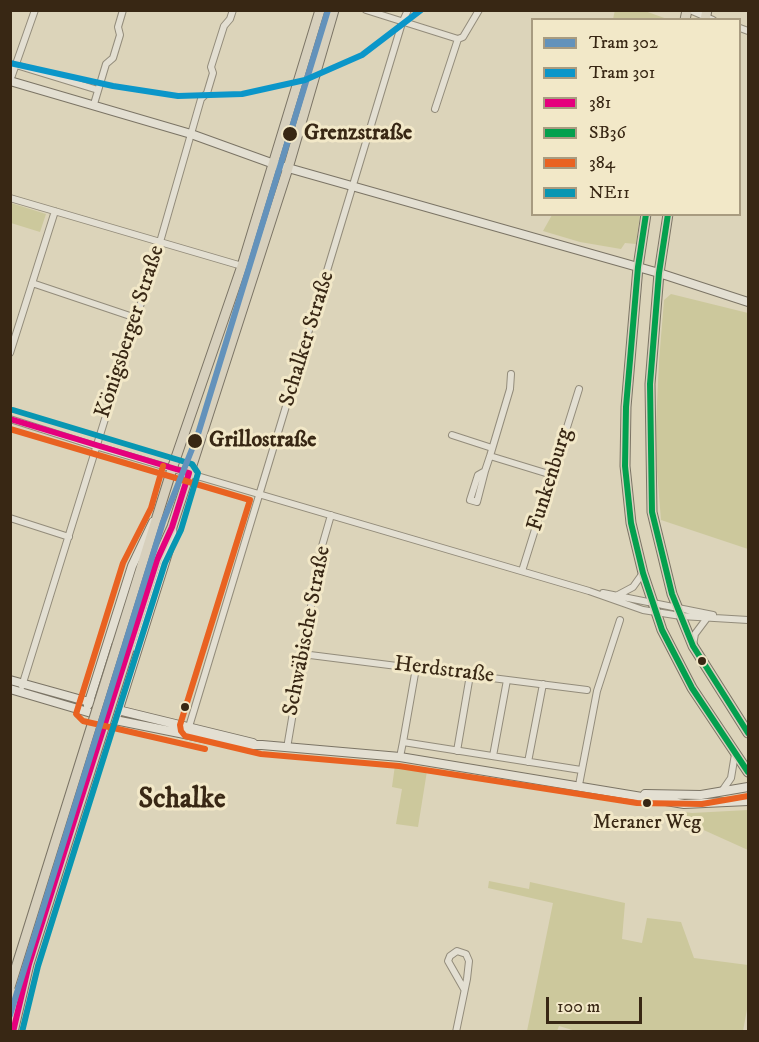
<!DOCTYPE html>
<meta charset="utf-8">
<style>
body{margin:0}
#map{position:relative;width:759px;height:1042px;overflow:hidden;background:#dcd4ba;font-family:"IM FELL DW Pica",serif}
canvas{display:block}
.frame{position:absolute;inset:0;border:12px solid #382714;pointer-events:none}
.legend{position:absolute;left:531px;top:18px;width:210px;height:198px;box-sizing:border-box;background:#f2e8c8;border:2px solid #a89b80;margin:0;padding:8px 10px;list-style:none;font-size:18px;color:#382714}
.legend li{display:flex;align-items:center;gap:12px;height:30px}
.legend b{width:30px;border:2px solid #a89b80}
.scale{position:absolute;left:546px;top:997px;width:96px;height:27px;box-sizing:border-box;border:3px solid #382714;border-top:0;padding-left:8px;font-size:18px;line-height:21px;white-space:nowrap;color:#382714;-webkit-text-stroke:4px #f2e8c8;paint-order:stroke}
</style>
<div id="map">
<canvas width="759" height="1042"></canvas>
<div class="frame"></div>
<ul class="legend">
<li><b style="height:8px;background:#6392bb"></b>Tram 302</li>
<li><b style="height:8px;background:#0b96c9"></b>Tram 301</li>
<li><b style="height:8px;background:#e5007d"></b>381</li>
<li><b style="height:8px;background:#03a04e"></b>SB36</li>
<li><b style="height:8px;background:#e96221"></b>384</li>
<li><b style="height:8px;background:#0896b2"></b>NE11</li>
</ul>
<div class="scale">100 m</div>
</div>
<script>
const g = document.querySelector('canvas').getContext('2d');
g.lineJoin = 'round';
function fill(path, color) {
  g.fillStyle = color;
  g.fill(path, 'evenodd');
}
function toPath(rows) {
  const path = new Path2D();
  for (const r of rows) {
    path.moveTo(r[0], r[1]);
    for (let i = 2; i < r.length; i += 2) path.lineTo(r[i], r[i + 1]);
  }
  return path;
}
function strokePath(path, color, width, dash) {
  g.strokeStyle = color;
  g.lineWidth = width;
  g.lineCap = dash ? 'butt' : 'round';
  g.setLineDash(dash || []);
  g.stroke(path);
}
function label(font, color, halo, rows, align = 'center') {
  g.font = font + ' "IM FELL DW Pica",serif';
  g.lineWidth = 6;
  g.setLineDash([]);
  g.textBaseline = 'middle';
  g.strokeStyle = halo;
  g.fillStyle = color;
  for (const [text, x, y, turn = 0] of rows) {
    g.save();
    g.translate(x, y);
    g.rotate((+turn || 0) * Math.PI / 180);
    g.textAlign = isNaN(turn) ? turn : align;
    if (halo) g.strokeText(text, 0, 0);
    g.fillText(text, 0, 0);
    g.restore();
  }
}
fill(toPath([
 [615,10,645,11,667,19,613,19],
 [11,203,46,214,40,232,11,223],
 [552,215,640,215,636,244,625,243,621,249,580,242,543,231],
 [671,294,748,313,748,549,661,520,655,447,659,361,664,300],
 [395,765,427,771,418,827,396,824,402,789,392,787],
 [748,810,748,850,677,818,676,811,692,813],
 [489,881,529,889,530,882,625,903,622,939,642,943,647,918,681,922,694,958,748,965,748,1004,743,1031,579,1032,559,1026,557,1031,527,1031,553,903,488,888]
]), '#ccc89c');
const street = toPath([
 [366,10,458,39,463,37,479,10],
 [690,10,713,20],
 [740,28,748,31],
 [16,65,98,90],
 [10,81,35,10],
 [94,104,106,64,113,58,120,35,118,27,123,10],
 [435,109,458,39],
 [10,198,242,266],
 [32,283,136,318],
 [10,353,55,211],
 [10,419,95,446,589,591,643,610,681,616,748,620],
 [452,435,492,448],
 [490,456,552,475],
 [485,471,477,502,470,500,478,475,485,471,490,456,510,389,511,374],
 [10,518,69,537],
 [522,571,579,389],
 [603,593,713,615],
 [618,595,633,587,643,573],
 [693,645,695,634,707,618],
 [301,656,310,655,587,690],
 [22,686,160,242,201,99,207,93,213,73,211,67,224,26,230,19,233,10],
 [188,730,402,23,408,10],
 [403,742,416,668],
 [287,748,320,553,331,515],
 [457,751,470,675],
 [493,756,507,680],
 [400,757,403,742,581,770],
 [528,762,543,684],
 [579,785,597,691,620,620],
 [722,791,731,778,735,754],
 [456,1032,467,979,469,961,466,954,457,951,450,956,448,961,464,989]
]);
const secondary = toPath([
 [10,81,191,134,274,164,659,273,748,302],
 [10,680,118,710,253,743],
 [10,689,115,720,239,745,262,745,400,757,684,804,748,801],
 [88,705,132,566,153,522],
 [117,715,173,537,172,527],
 [645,794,701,795,748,787]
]);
const primary = toPath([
 [685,20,687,10],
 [705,20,707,10],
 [646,214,638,267,626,407,625,466,631,523,643,573,662,630,692,688,748,772],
 [668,214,659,273,650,384,652,512,672,594,693,646,748,733],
 [117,645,172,469,242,266,320,10],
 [129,649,157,560,172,527,288,168,334,10]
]);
strokePath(street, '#938c7b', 8);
strokePath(secondary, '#7b7465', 10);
strokePath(primary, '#7b7465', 11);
strokePath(street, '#e3dfd2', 6);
strokePath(secondary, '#e3dfd2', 8);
strokePath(primary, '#d7d0bd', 9);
strokePath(toPath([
 [10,1019,24,1032]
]), '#a59f94', 2, [10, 10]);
const primaryBridge = toPath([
 [10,987,117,645],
 [13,1032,29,964,129,649]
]);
strokePath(primaryBridge, '#7b7465', 11, []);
strokePath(primaryBridge, '#d7d0bd', 9);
strokePath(toPath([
 [10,419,189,473],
 [13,1032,29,964,80,802,157,560,172,527,189,473]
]), '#e5007d', 6);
strokePath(toPath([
 [646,214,638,267,626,407,625,466,631,523,643,573,662,630,692,688,748,772],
 [668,214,659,273,650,384,652,512,672,594,693,646,748,733]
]), '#03a04e', 6);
strokePath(toPath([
 [10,429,250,500,180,725,181,731,185,736,261,754,399,766,637,803,702,804,748,796],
 [163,466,151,508,123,563,76,714,83,721,205,749]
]), '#e96221', 6);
strokePath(toPath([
 [13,410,192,464,198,473,181,530,165,563,38,966,22,1032]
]), '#0896b2', 6);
strokePath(toPath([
 [10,1015,163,522,198,434,328,10]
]), '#6392bb', 6);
strokePath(toPath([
 [10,63,113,86,178,96,242,94,305,80,362,55,421,10]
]), '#0b96c9', 6);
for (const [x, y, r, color] of [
 [290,134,8,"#382714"],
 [195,441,8,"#382714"],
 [702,661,5,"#382714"],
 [185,707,5,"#382714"],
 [647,803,5,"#382714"]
]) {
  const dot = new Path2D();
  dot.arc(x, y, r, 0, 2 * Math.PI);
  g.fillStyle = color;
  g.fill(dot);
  strokePath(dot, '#f2e8c8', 2);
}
label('20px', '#382714', '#f2e8c8', [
 ["Meraner Weg",647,824]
]);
label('bold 22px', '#382714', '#f2e8c8', [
 ["Grenzstraße",304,134],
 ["Grillostraße",209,441]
], 'left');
label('22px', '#382714', '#f2e8c8', [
 ["Königsberger Straße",131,332,-72],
 ["Schalker Straße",308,339,-73],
 ["Funkenburg",551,480,-73],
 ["Schwäbische Straße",308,631,-79],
 ["Herdstraße",444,671,7]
]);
label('bold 28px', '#382714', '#f2e8c8', [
 ["Schalke",182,801]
]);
</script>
